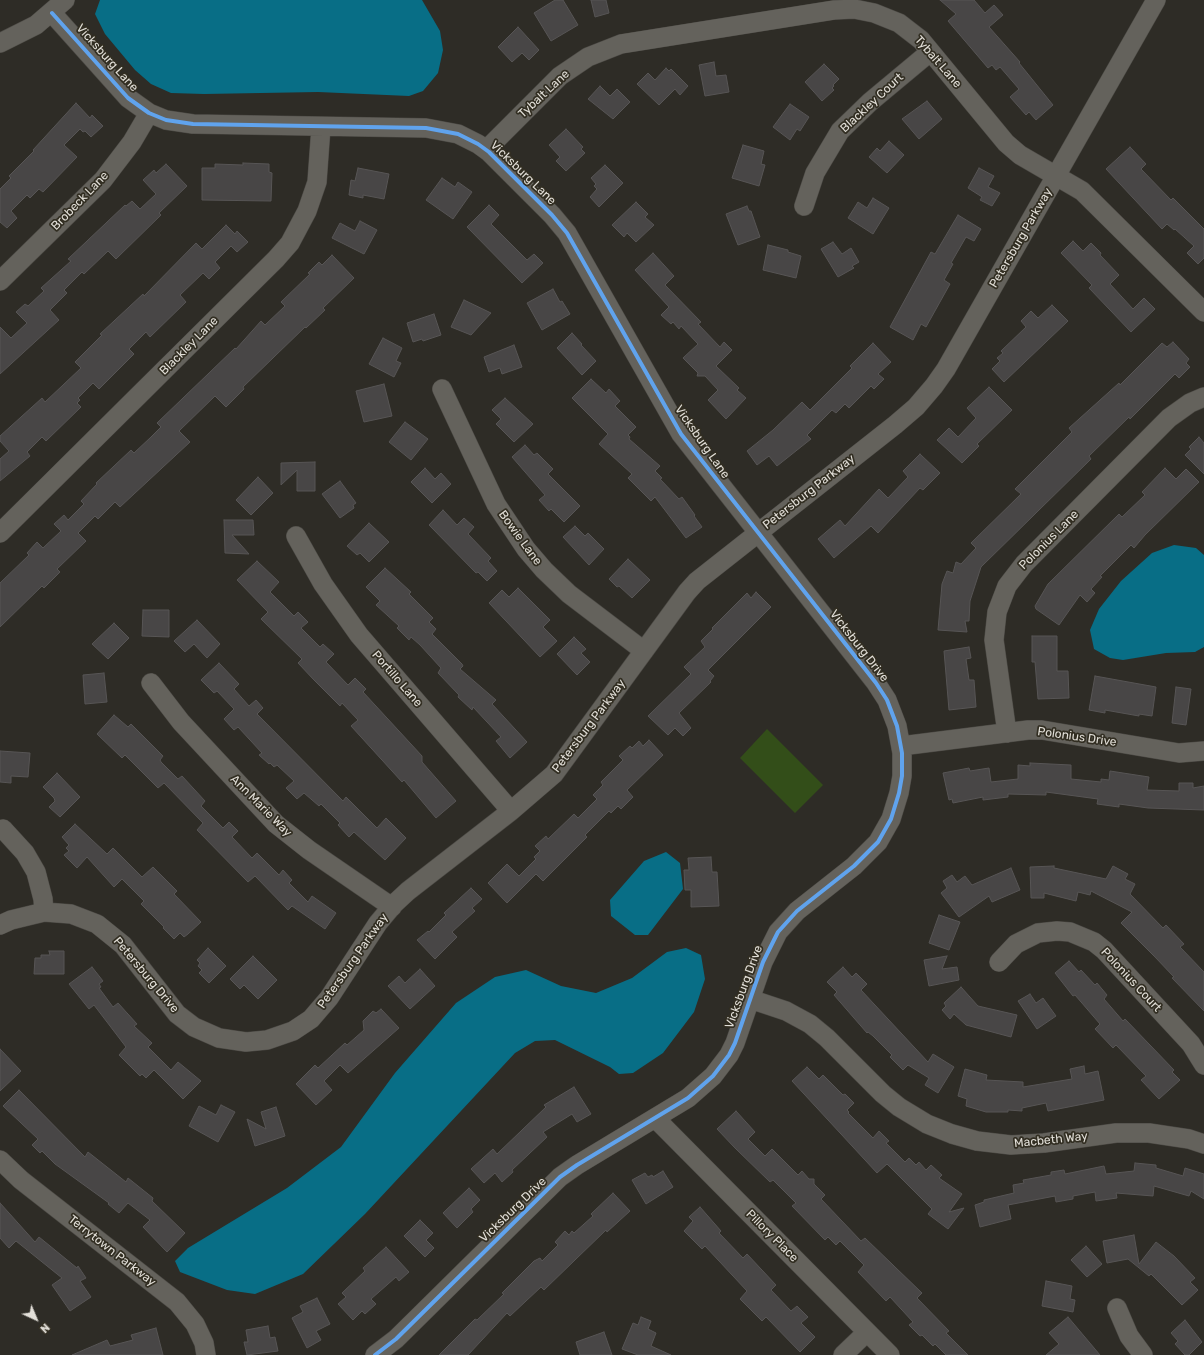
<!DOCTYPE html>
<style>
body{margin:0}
#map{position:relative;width:1204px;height:1355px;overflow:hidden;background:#2e2c26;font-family:Rubik,sans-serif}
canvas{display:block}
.north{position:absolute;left:16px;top:1299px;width:40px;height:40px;-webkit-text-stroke:3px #322e22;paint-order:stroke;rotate:136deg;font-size:11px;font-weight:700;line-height:16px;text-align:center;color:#e2dfd8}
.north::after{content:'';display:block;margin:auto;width:14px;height:18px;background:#e2dfd8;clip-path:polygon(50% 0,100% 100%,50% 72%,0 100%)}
</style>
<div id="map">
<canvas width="1204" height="1355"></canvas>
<div class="north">N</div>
</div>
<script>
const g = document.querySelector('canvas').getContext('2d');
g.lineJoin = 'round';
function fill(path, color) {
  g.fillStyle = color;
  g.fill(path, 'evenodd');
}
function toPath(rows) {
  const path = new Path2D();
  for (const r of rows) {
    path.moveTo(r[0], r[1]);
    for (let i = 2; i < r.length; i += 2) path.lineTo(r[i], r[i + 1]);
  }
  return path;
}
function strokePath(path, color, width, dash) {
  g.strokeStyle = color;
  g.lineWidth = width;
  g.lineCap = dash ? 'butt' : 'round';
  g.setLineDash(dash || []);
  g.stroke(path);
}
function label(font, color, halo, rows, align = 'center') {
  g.font = font + ' Rubik,sans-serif';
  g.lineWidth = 3.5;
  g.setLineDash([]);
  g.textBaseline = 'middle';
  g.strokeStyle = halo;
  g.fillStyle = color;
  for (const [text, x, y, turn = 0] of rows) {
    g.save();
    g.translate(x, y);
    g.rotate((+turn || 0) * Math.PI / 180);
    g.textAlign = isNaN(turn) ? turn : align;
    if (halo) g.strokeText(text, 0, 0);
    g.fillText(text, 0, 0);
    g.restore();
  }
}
fill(toPath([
 [767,729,823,785,795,813,740,758]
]), '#334e19');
fill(toPath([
 [100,0,422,0,440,31,443,50,438,73,423,91,409,96,318,92,204,94,171,93,151,84,135,70,105,34,95,14],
 [1174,545,1196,548,1204,555,1204,647,1195,652,1166,653,1123,660,1110,658,1094,649,1090,630,1099,609,1121,581,1152,553],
 [666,852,680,863,683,889,648,935,635,935,611,916,610,900,644,861],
 [686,948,701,955,705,979,694,1012,663,1053,633,1073,619,1074,610,1067,555,1040,535,1041,515,1053,365,1214,303,1274,255,1294,227,1290,180,1272,175,1261,188,1248,287,1188,341,1147,395,1073,456,1003,495,977,526,970,561,986,596,993,632,978,667,952]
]), '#086e86');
const building = toPath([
 [555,0,563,0,578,25,551,41,534,13,555,0],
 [591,0,606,0,609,13,595,17,591,0],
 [940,0,974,0,985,13,994,5,1003,15,989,27,1020,62,1019,63,1053,105,1036,120,1029,112,1026,115,1010,97,1019,89,1000,67,996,70,992,65,988,68,948,21,956,14,940,0],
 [518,27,539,50,529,60,522,53,512,62,498,47,518,27],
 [714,62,716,76,726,75,729,92,705,96,699,65,714,62],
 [824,64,839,79,833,85,834,86,832,88,834,90,822,101,805,82,824,64],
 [666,68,669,71,671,69,688,86,680,95,675,89,659,105,637,84,648,73,655,80,666,68],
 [600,86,610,96,617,89,630,102,613,119,588,99,600,86],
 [927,101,942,119,919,139,902,119,927,101],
 [76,103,90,118,92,115,103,126,91,137,85,131,83,132,80,129,64,145,77,157,43,192,39,189,30,198,27,195,11,211,17,218,7,228,0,222,0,189,11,178,9,176,34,151,33,150,76,103],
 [790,104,809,117,800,131,797,129,790,140,773,127,790,104],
 [566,129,583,147,581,149,585,153,566,171,556,161,560,157,549,145,566,129],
 [889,141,904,155,887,173,869,157,877,148,880,151,889,141],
 [743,145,764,151,761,164,765,165,759,186,732,178,743,145],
 [1130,147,1146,164,1141,169,1171,200,1173,198,1204,229,1204,258,1198,264,1187,253,1194,246,1175,229,1174,230,1167,224,1162,229,1106,169,1130,147],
 [243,163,269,164,269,172,272,173,271,201,202,200,202,168,215,168,215,164,243,165,243,163],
 [166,164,187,186,159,213,161,215,116,259,108,251,84,274,82,272,64,290,67,293,50,310,59,320,0,374,0,327,11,338,27,323,16,312,25,304,28,306,44,291,41,288,71,261,68,259,125,205,126,206,132,201,140,209,156,194,143,180,154,170,156,173,166,164],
 [605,165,623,183,599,207,590,197,597,189,594,186,596,184,591,178,605,165],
 [358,168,389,174,384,199,363,195,363,198,349,195,351,180,355,181,358,168],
 [979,168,994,176,988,187,1000,193,992,206,980,200,982,197,968,188,979,168],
 [442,178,455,187,458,182,472,192,453,219,426,200,442,178],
 [873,198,889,208,873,234,848,218,858,202,867,208,873,198],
 [636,202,648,214,645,217,654,225,636,242,627,233,624,237,612,225,636,202],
 [489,205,499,215,491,224,527,260,534,254,543,263,522,283,467,227,489,205],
 [747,206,749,211,751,211,760,237,738,245,726,214,747,206],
 [958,215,981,229,974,241,966,237,951,263,953,264,944,280,950,284,926,327,921,324,913,340,890,327,931,252,935,254,958,215],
 [360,221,377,230,364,254,332,238,340,223,355,231,360,221],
 [226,225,235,234,237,231,248,242,237,252,231,246,215,262,220,268,209,279,203,273,180,295,186,302,150,337,146,332,129,349,134,354,99,389,93,383,78,398,80,400,77,403,81,407,46,441,42,437,27,452,30,456,0,481,0,459,9,451,0,441,0,436,42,398,45,402,81,368,75,362,102,335,100,334,143,294,144,296,196,243,202,249,226,225],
 [1073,241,1083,251,1091,243,1101,253,1100,255,1119,275,1110,284,1133,309,1144,298,1155,309,1131,332,1089,288,1092,285,1061,253,1073,241],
 [833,242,842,254,851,248,859,262,852,266,854,268,838,277,821,249,833,242],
 [768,245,788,250,788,252,801,256,796,278,763,270,768,245],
 [653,253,674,276,665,285,701,322,698,324,720,347,724,342,732,350,716,366,739,388,737,390,746,398,726,419,708,400,718,390,705,376,697,376,698,373,683,358,698,344,681,326,679,329,673,322,671,324,661,315,669,307,635,270,653,253],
 [332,255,354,278,323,308,325,310,306,328,305,327,243,387,244,389,226,407,215,396,179,431,190,442,120,507,115,502,98,519,95,516,78,533,86,541,57,569,60,572,44,588,42,586,0,627,0,583,29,555,27,553,37,542,43,548,61,531,54,524,64,515,68,520,84,504,81,501,97,484,96,483,131,450,134,453,151,437,161,427,157,423,235,348,236,349,261,321,265,325,285,306,281,302,310,274,308,273,319,262,322,265,332,255],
 [553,289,560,302,562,301,570,314,542,330,527,303,553,289],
 [464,300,491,313,471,335,451,327,464,300],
 [1052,305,1068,321,1004,382,992,369,1000,361,997,358,1003,353,1001,351,1026,327,1021,321,1031,311,1038,318,1052,305],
 [434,314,441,335,423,341,422,339,413,342,407,323,434,314],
 [572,333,582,344,581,345,596,361,582,375,557,348,572,333],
 [383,338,402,348,396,361,401,363,394,377,369,364,383,338],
 [1173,342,1189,359,1186,363,1190,367,1179,378,1175,374,1130,419,1129,417,1089,456,1091,459,981,567,970,601,969,621,965,621,967,632,938,630,942,584,947,571,953,573,956,562,961,564,976,548,971,543,1021,494,1015,489,1072,432,1069,428,1119,383,1120,385,1162,343,1167,347,1173,342],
 [873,343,891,362,878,374,884,379,874,389,871,386,849,408,845,404,836,413,832,410,807,435,811,439,777,466,769,456,757,465,747,451,773,430,802,402,810,410,852,368,850,366,873,343],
 [514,345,522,367,502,374,500,368,489,372,484,357,514,345],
 [591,379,606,393,609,389,620,401,615,406,636,427,628,435,630,437,629,439,660,466,655,471,662,478,660,479,679,499,682,497,695,515,694,516,702,527,686,538,655,497,651,501,628,478,632,474,599,444,608,434,572,398,591,379],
 [384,384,392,416,364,422,356,391,384,384],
 [989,387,1012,410,977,444,979,446,962,463,937,440,949,428,958,437,976,418,967,408,989,387],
 [505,398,533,424,514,442,496,424,501,419,492,410,505,398],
 [405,422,428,439,411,460,389,442,405,422],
 [1199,437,1204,443,1204,474,1185,455,1191,449,1189,447,1199,437],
 [525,445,534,455,537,453,553,469,548,474,580,506,564,522,551,509,549,511,539,500,545,495,512,457,525,445],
 [920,454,940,473,923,490,920,488,878,533,871,526,834,558,818,539,840,520,845,526,879,489,888,498,908,477,903,471,920,454],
 [315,462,315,491,297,491,297,470,281,485,281,463,315,462],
 [425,468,435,479,441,473,451,484,432,503,411,482,425,468],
 [1165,468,1176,479,1186,469,1199,482,1145,535,1134,548,1131,545,1100,576,1102,577,1091,589,1095,593,1087,602,1080,595,1059,625,1036,609,1035,606,1048,584,1119,514,1122,517,1145,495,1142,492,1165,468],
 [258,477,273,493,251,515,236,500,258,477],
 [340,481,356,503,353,505,354,508,340,518,322,494,340,481],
 [443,510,457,525,464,518,474,527,468,534,491,558,488,561,497,571,487,581,478,572,476,573,429,525,443,510],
 [224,520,253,520,254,535,232,535,249,554,225,553,224,520],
 [369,523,389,542,369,562,360,553,357,555,347,546,369,523],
 [575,526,585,536,588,533,604,549,589,565,563,537,575,526],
 [628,559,650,580,632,598,619,586,617,587,609,579,628,559],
 [257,561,279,582,270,592,294,616,298,612,308,622,301,628,320,647,323,644,334,654,326,662,348,685,355,678,366,689,363,692,422,756,422,762,456,801,436,818,404,780,402,782,351,726,358,720,342,703,340,706,314,680,298,663,302,659,261,619,268,612,237,580,257,561],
 [385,568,411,592,409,594,433,618,429,622,436,629,432,634,462,664,463,666,460,669,496,700,492,704,527,742,510,758,496,741,501,737,473,707,472,710,458,697,459,695,438,673,441,668,420,645,411,637,409,640,397,628,399,626,376,605,380,601,366,587,385,568],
 [518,588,550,620,543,627,557,641,540,657,489,603,502,590,509,597,518,588],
 [756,592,771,607,708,670,714,676,710,681,711,682,679,713,691,728,683,736,675,728,668,735,648,716,691,674,684,667,705,647,701,641,713,629,712,628,747,593,751,598,756,592],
 [143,610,169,610,169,637,142,636,143,610],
 [197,620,220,644,207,658,194,644,185,652,174,641,197,620],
 [114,623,129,638,108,659,92,644,114,623],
 [1032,636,1057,636,1057,671,1068,671,1069,698,1038,699,1035,662,1032,662,1032,636],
 [574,637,586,649,581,653,590,662,577,675,557,654,574,637],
 [969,647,971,658,966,659,969,680,974,680,976,707,949,710,944,651,969,647],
 [219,663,239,684,234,689,249,706,256,700,263,708,257,714,343,801,346,797,377,828,386,818,406,838,385,860,354,832,349,837,338,825,340,823,321,804,319,806,304,793,297,799,286,788,294,781,277,765,274,767,270,763,269,764,259,755,262,753,238,727,234,730,224,719,234,709,217,691,214,693,201,680,219,663],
 [104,673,107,702,85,704,83,675,104,673],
 [1095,676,1156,687,1152,716,1139,714,1139,716,1105,710,1105,713,1089,710,1095,676],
 [1176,687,1191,689,1186,725,1172,723,1176,687],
 [114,715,128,727,131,724,163,756,160,760,161,762,178,779,182,776,205,801,201,806,223,828,229,822,238,831,232,837,252,858,257,853,279,875,283,870,292,880,289,883,308,902,312,896,336,913,325,929,292,906,288,910,255,876,248,882,197,830,203,823,164,783,158,788,125,755,122,758,97,734,114,715],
 [649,740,663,755,627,790,633,797,621,809,618,806,611,813,609,811,585,835,587,837,543,881,536,874,507,903,488,883,507,864,519,876,536,859,534,857,540,851,535,846,546,836,548,839,574,814,578,818,597,799,593,795,603,785,601,782,623,760,619,756,630,746,632,748,639,741,643,746,649,740],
 [0,751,30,753,28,777,11,776,11,783,0,782,0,751],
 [1030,763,1071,765,1071,779,1101,782,1101,779,1109,780,1110,771,1149,777,1147,790,1179,791,1179,783,1193,783,1193,788,1204,786,1204,810,1148,808,1119,804,1119,807,1097,804,1098,799,1046,792,1046,795,1008,794,1008,797,983,800,983,797,953,803,952,799,949,800,943,773,969,768,970,771,989,768,991,782,1018,779,1018,765,1030,766,1030,763],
 [57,773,80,797,60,817,49,807,55,801,54,798,43,787,57,773],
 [75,824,107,854,113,848,142,877,153,867,177,891,174,894,201,922,188,934,184,937,180,933,174,939,163,928,164,927,141,904,144,901,122,879,114,887,87,857,77,868,64,855,69,851,66,848,69,845,62,837,75,824],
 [711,857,712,872,717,872,719,906,691,907,691,890,685,890,684,870,689,870,688,858,711,857],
 [1054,866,1054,868,1106,879,1113,866,1128,874,1125,879,1135,884,1130,894,1163,928,1166,925,1184,944,1180,947,1204,972,1204,1011,1172,978,1174,977,1154,956,1121,923,1132,912,1091,891,1090,895,1078,892,1076,901,1044,893,1044,898,1031,898,1030,867,1054,866],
 [1011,868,1020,890,992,902,989,896,959,917,941,893,947,888,943,881,952,875,957,882,965,876,972,885,1011,868],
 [471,888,482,899,472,908,475,911,452,932,457,937,435,959,417,940,428,931,429,932,446,915,444,913,471,888],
 [939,915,960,922,949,950,929,943,939,915],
 [208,948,226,966,209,983,199,973,202,970,198,966,200,963,197,960,208,948],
 [49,951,64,951,64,974,34,974,35,958,41,958,41,955,50,955,49,951],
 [253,956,277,980,258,999,244,985,240,989,230,979,253,956],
 [947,956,942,969,957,967,959,980,929,986,924,960,947,956],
 [1069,961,1079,972,1081,970,1095,985,1097,983,1107,995,1104,999,1123,1021,1125,1019,1174,1070,1172,1072,1180,1080,1159,1099,1141,1080,1146,1076,1116,1045,1113,1048,1095,1029,1100,1024,1075,995,1073,996,1055,973,1069,961],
 [92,967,103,981,99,984,101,987,99,988,113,1007,118,1003,137,1024,134,1026,152,1043,148,1047,171,1070,178,1062,201,1081,183,1099,154,1070,146,1078,142,1074,140,1076,119,1055,126,1047,94,1005,89,1009,69,984,92,967],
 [843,967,852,977,856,973,867,984,861,990,928,1062,933,1054,954,1067,938,1093,925,1085,929,1078,908,1065,903,1070,890,1057,892,1055,873,1036,868,1032,867,1033,834,995,837,992,827,982,843,967],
 [420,969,435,986,410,1009,388,986,399,976,405,983,420,969],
 [961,987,978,1006,1017,1015,1011,1037,966,1025,954,1014,950,1019,942,1010,946,1006,944,1003,961,987],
 [1030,994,1036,1003,1043,998,1056,1016,1037,1029,1018,1001,1030,994],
 [381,1009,399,1028,348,1073,340,1065,324,1081,332,1090,316,1105,296,1084,315,1065,318,1068,345,1043,347,1045,364,1030,363,1021,373,1011,376,1013,381,1009],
 [0,1049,21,1071,0,1091,0,1049],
 [1084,1066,1085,1074,1098,1071,1104,1100,1048,1111,1046,1103,1022,1108,1022,1111,1008,1110,1008,1112,986,1112,966,1106,967,1099,958,1096,965,1069,987,1075,986,1080,1023,1082,1023,1087,1072,1079,1070,1069,1084,1066],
 [807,1067,819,1079,823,1075,843,1095,845,1094,854,1103,847,1110,849,1112,848,1113,873,1138,879,1131,889,1141,886,1143,905,1162,909,1158,916,1165,919,1162,926,1170,931,1165,942,1175,939,1178,962,1194,949,1212,964,1208,948,1229,928,1214,932,1209,887,1164,877,1173,792,1081,807,1067],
 [574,1087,591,1114,577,1122,572,1114,543,1132,547,1137,512,1170,513,1172,502,1182,495,1173,484,1183,471,1169,493,1149,497,1154,546,1107,544,1105,574,1087],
 [19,1090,85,1157,88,1152,126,1182,128,1178,153,1198,152,1201,185,1233,167,1252,143,1227,150,1220,128,1203,119,1213,108,1204,109,1203,55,1164,42,1151,40,1153,32,1145,38,1139,3,1106,19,1090],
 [221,1105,235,1112,218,1142,189,1126,199,1106,216,1115,221,1105],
 [276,1107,285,1136,255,1146,247,1119,266,1129,261,1112,276,1107],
 [736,1111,755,1132,748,1139,765,1156,772,1149,798,1175,802,1171,809,1179,814,1179,814,1184,825,1195,821,1199,861,1241,865,1238,922,1293,917,1298,949,1331,946,1333,968,1355,946,1355,935,1344,933,1346,922,1335,920,1336,909,1325,913,1322,890,1297,886,1301,858,1272,864,1265,840,1241,836,1245,828,1237,825,1240,792,1206,796,1203,773,1180,770,1182,735,1148,717,1129,736,1111],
 [1135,1163,1156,1165,1156,1168,1183,1176,1185,1168,1204,1174,1204,1199,1191,1191,1189,1196,1154,1186,1153,1196,1116,1193,1117,1198,1096,1201,1095,1192,1073,1196,1073,1199,1056,1202,1055,1196,1008,1205,1011,1219,980,1227,975,1205,984,1202,984,1200,1014,1193,1013,1185,1024,1183,1023,1180,1051,1175,1051,1172,1064,1170,1065,1174,1104,1166,1106,1174,1134,1171,1135,1163],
 [663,1171,673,1187,646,1204,632,1180,645,1173,648,1177,652,1175,653,1177,663,1171],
 [469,1188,480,1200,471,1209,473,1212,457,1228,443,1213,469,1188],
 [613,1193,630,1211,607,1232,606,1230,544,1290,541,1287,510,1316,507,1313,468,1355,439,1355,475,1319,477,1320,504,1294,502,1293,534,1261,540,1258,542,1261,558,1245,555,1242,565,1231,569,1235,572,1231,574,1233,593,1216,591,1214,613,1193],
 [0,1203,35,1242,39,1237,77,1268,78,1266,86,1278,80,1281,91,1297,70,1311,52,1285,62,1278,16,1241,9,1248,0,1238,0,1203],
 [700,1207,721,1231,719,1233,743,1258,747,1254,776,1285,771,1290,791,1311,797,1306,808,1317,801,1323,815,1337,800,1352,766,1317,762,1321,740,1299,747,1291,705,1246,702,1249,684,1231,693,1221,689,1217,700,1207],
 [420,1220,433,1233,426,1240,434,1248,425,1257,404,1236,420,1220],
 [1134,1235,1139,1264,1156,1242,1174,1256,1195,1278,1190,1282,1198,1290,1182,1305,1151,1274,1149,1276,1128,1259,1107,1263,1103,1241,1134,1235],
 [1086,1246,1102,1264,1087,1277,1071,1260,1086,1246],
 [386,1247,409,1272,399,1281,396,1277,371,1299,376,1304,365,1314,362,1311,353,1320,338,1304,346,1297,342,1293,365,1271,363,1268,386,1247],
 [1046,1281,1072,1286,1070,1299,1075,1300,1073,1312,1042,1306,1046,1281],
 [317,1298,330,1324,316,1331,321,1340,307,1348,292,1318,303,1312,300,1306,317,1298],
 [641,1317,651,1321,648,1329,656,1333,651,1346,671,1355,638,1355,622,1349,633,1323,638,1325,641,1317],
 [1068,1317,1100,1355,1046,1355,1059,1344,1049,1333,1068,1317],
 [1185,1320,1202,1342,1189,1355,1185,1355,1175,1344,1178,1341,1171,1333,1185,1320],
 [268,1326,270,1338,275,1337,278,1351,247,1355,244,1342,248,1342,246,1330,268,1326],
 [156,1328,163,1355,72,1355,107,1340,110,1346,133,1340,131,1335,156,1328],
 [604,1332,612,1355,580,1355,576,1342,604,1332]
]);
fill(building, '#484646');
strokePath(building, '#575555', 1);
const minor = toPath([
 [52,13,128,98,149,113,166,120,193,124,426,128,458,134,478,144,489,152,552,215,567,233,681,434,876,683,887,700,897,726,902,753,902,776,899,793,891,819,878,842,854,866,797,911,778,932,763,962,735,1043,729,1055,713,1076,688,1098,577,1165,560,1177,396,1339,375,1355],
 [0,43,36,25,65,0],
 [486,150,560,76,588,57,621,44,834,10,854,9,874,13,899,23,921,40,1006,143,1020,155,1082,191,1204,312],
 [804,206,815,173,840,131,870,102,930,52],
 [0,281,103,180,132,142,149,113],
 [442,389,496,504,526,549,544,570,569,594,644,651],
 [0,533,276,259,290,243,307,211,317,182,321,127],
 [296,536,323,584,359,635,511,811],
 [151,683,181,722,276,824,309,850,392,907],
 [1007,733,994,640,997,612,1007,586,1024,564,1169,418,1190,403,1204,397],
 [901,746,1028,730,1042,730,1179,753,1204,751],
 [3,829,25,853,36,872,43,899,44,912],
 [0,925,11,920,44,912,71,914,97,924,123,945,177,1014,194,1027,219,1038,246,1042,267,1040,293,1031,311,1019,329,998,378,923,394,904,408,891,511,811,554,774,687,592,697,581,895,425,916,407,934,386,946,369,1156,0],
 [999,962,1016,944,1038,933,1057,931,1070,932,1094,942,1104,950,1191,1044,1204,1065],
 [750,999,786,1011,810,1024,827,1038,883,1094,899,1107,927,1124,952,1134,977,1141,1011,1145,1044,1143,1116,1133,1149,1133,1189,1139,1204,1144],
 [655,1118,890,1355],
 [0,1160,21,1180,177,1302,195,1324,204,1343,206,1355],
 [1117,1308,1129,1336,1143,1355],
 [843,1355,867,1332]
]);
strokePath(minor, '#4b4944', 20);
strokePath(minor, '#64625c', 19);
strokePath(toPath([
 [52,13,128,98,149,113,166,120,193,124,426,128,458,134,478,144,489,152,552,215,567,233,681,434,876,683,887,700,897,726,902,753,902,776,899,793,891,819,878,842,854,866,797,911,778,932,763,962,735,1043,729,1055,713,1076,688,1098,577,1165,560,1177,396,1339,375,1355]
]), '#60a3ed', 4);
label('12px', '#e2dfd8', '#322e22', [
 ["Vicksburg Lane",107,58,48],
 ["Tybalt Lane",938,62,49],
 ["Tybalt Lane",544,94,-43],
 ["Blackley Court",872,103,-43],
 ["Vicksburg Lane",523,173,44],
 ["Brobeck Lane",80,201,-46],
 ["Petersburg Parkway",1021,238,-60],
 ["Blackley Lane",189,346,-45],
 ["Vicksburg Lane",702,442,55],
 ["Petersburg Parkway",809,492,-38],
 ["Bowie Lane",520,538,54],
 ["Polonius Lane",1049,540,-45],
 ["Vicksburg Drive",859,646,52],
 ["Portillo Lane",397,679,49],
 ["Petersburg Parkway",589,726,-53],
 ["Polonius Drive",1077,737,8],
 ["Ann Marie Way",261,806,45],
 ["Petersburg Parkway",353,961,-55],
 ["Petersburg Drive",146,975,50],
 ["Polonius Court",1131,980,47],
 ["Vicksburg Drive",744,987,-70],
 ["Macbeth Way",1051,1140,-6],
 ["Vicksburg Drive",513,1210,-44],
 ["Pillory Place",772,1236,45],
 ["Terrytown Parkway",112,1251,38]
]);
</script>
